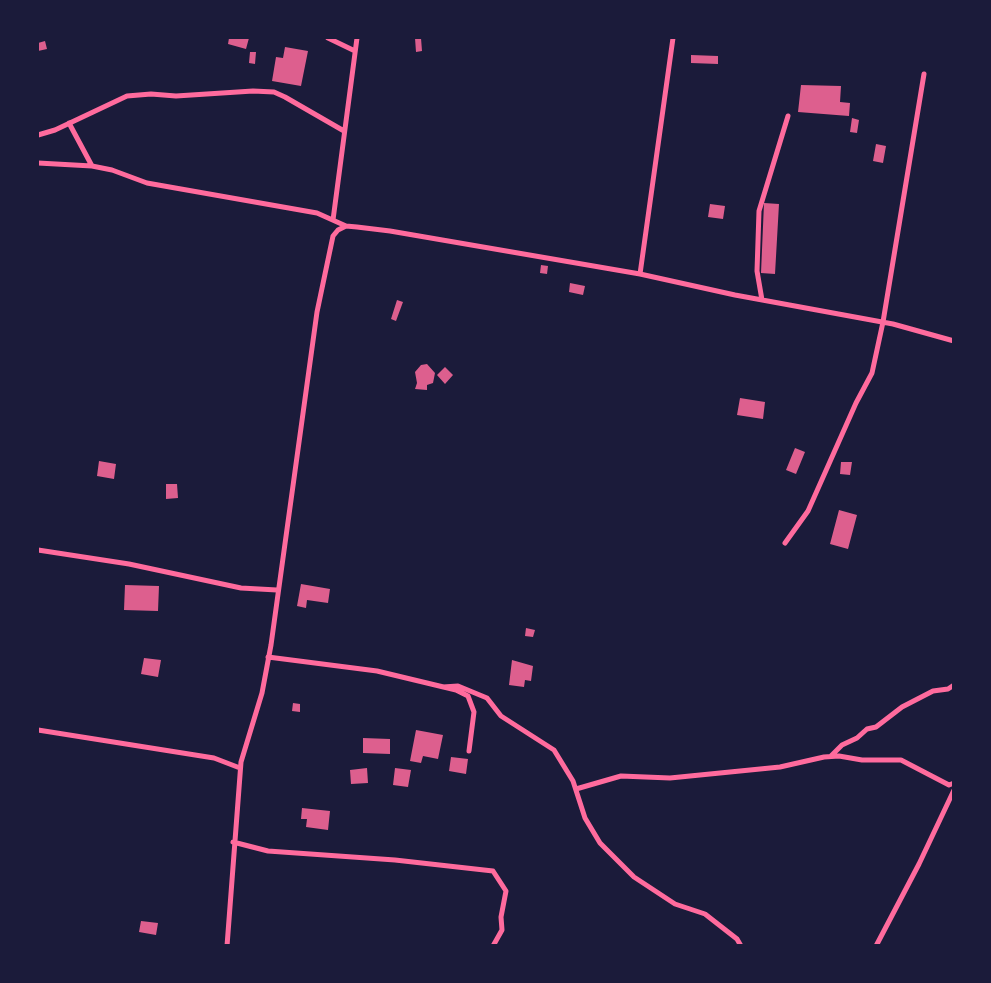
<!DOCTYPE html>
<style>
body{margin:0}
#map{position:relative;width:991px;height:983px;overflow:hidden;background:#1b1b3a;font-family:"Sofia Sans Condensed",sans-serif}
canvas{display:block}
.frame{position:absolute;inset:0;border:39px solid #1b1b3a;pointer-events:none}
</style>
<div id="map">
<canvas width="991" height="983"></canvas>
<div class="frame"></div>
</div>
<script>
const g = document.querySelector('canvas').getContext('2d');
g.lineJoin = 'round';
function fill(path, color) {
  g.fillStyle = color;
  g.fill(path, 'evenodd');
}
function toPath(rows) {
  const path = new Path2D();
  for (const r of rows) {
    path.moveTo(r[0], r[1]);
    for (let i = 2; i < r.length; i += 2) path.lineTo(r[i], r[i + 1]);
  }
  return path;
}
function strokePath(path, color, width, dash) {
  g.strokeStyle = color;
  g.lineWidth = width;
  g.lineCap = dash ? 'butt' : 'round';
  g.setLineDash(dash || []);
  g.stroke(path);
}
fill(toPath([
 [229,38,249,38,246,49,228,44],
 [415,38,421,38,422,51,416,52],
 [45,41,47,49,38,51,38,43],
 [285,47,308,51,301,86,272,81,276,57,283,58],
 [250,52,256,52,255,64,249,63],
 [691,55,718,56,718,64,691,63],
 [801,85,841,86,840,102,850,103,849,116,798,112],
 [852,118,859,120,857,133,850,132],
 [876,144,886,146,883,163,873,161],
 [764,203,779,204,775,274,761,273],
 [710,204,725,206,723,219,708,217],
 [541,265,548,266,547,274,540,273],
 [570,283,585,286,583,295,569,292],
 [397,300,403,302,396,321,391,319],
 [427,364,435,373,433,383,427,385,427,390,415,389,417,383,415,372,421,365],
 [445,367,453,375,445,384,437,375],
 [740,398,765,402,763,419,737,415],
 [795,448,805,452,796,474,786,470],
 [99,461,116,464,114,479,97,476],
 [841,462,852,462,850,475,840,474],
 [166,484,177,484,178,498,166,499],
 [839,510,857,515,848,549,830,544],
 [301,584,330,589,328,603,307,600,306,608,297,606],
 [125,585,159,586,158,611,124,610],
 [526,628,535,630,533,637,525,636],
 [144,658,161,660,158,677,141,674],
 [512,660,533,666,531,681,525,680,524,687,509,685],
 [293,703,300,704,300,712,292,711],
 [416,730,443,735,438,759,423,756,421,763,410,761],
 [363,738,390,739,390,754,363,753],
 [451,757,468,759,466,774,449,771],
 [367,768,368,783,351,784,350,770],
 [395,768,411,770,408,787,393,785],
 [302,808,330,811,328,830,306,827,307,819,301,819],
 [141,921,158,923,156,935,139,932]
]), '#dd5f8e');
strokePath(toPath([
 [328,38,355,51],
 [69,123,92,166],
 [38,135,55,130,127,96,151,94,176,96,253,91,274,92,285,97,344,131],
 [38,163,92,166,112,170,147,183,317,213,346,226],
 [333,220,357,38],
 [640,274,673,38],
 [762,300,757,271,759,211,788,116],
 [785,543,808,511,856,403,872,373,883,322,924,74],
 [38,550,129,564,241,588,277,590],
 [268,657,377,671,456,690,468,696,474,712,469,751],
 [443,687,458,686,487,698,501,716,554,750,573,781,585,818,600,843,634,877,675,904,705,914,737,939,741,946],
 [38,730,214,758,240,768],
 [831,756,842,745,857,738,867,729,876,727,902,707,933,691,948,689,954,685],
 [576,789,621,776,670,778,780,767,824,757,839,756,862,760,901,760,949,785,954,783],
 [233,842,268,851,395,860,493,871,506,891,501,917,502,930,493,946],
 [227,946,241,762,262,693,271,645,317,312,333,236,338,230,346,226,357,227,390,231,640,274,735,295,893,324,954,341],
 [876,946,919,864,954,790]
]), '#ff6b9d', 5);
</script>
